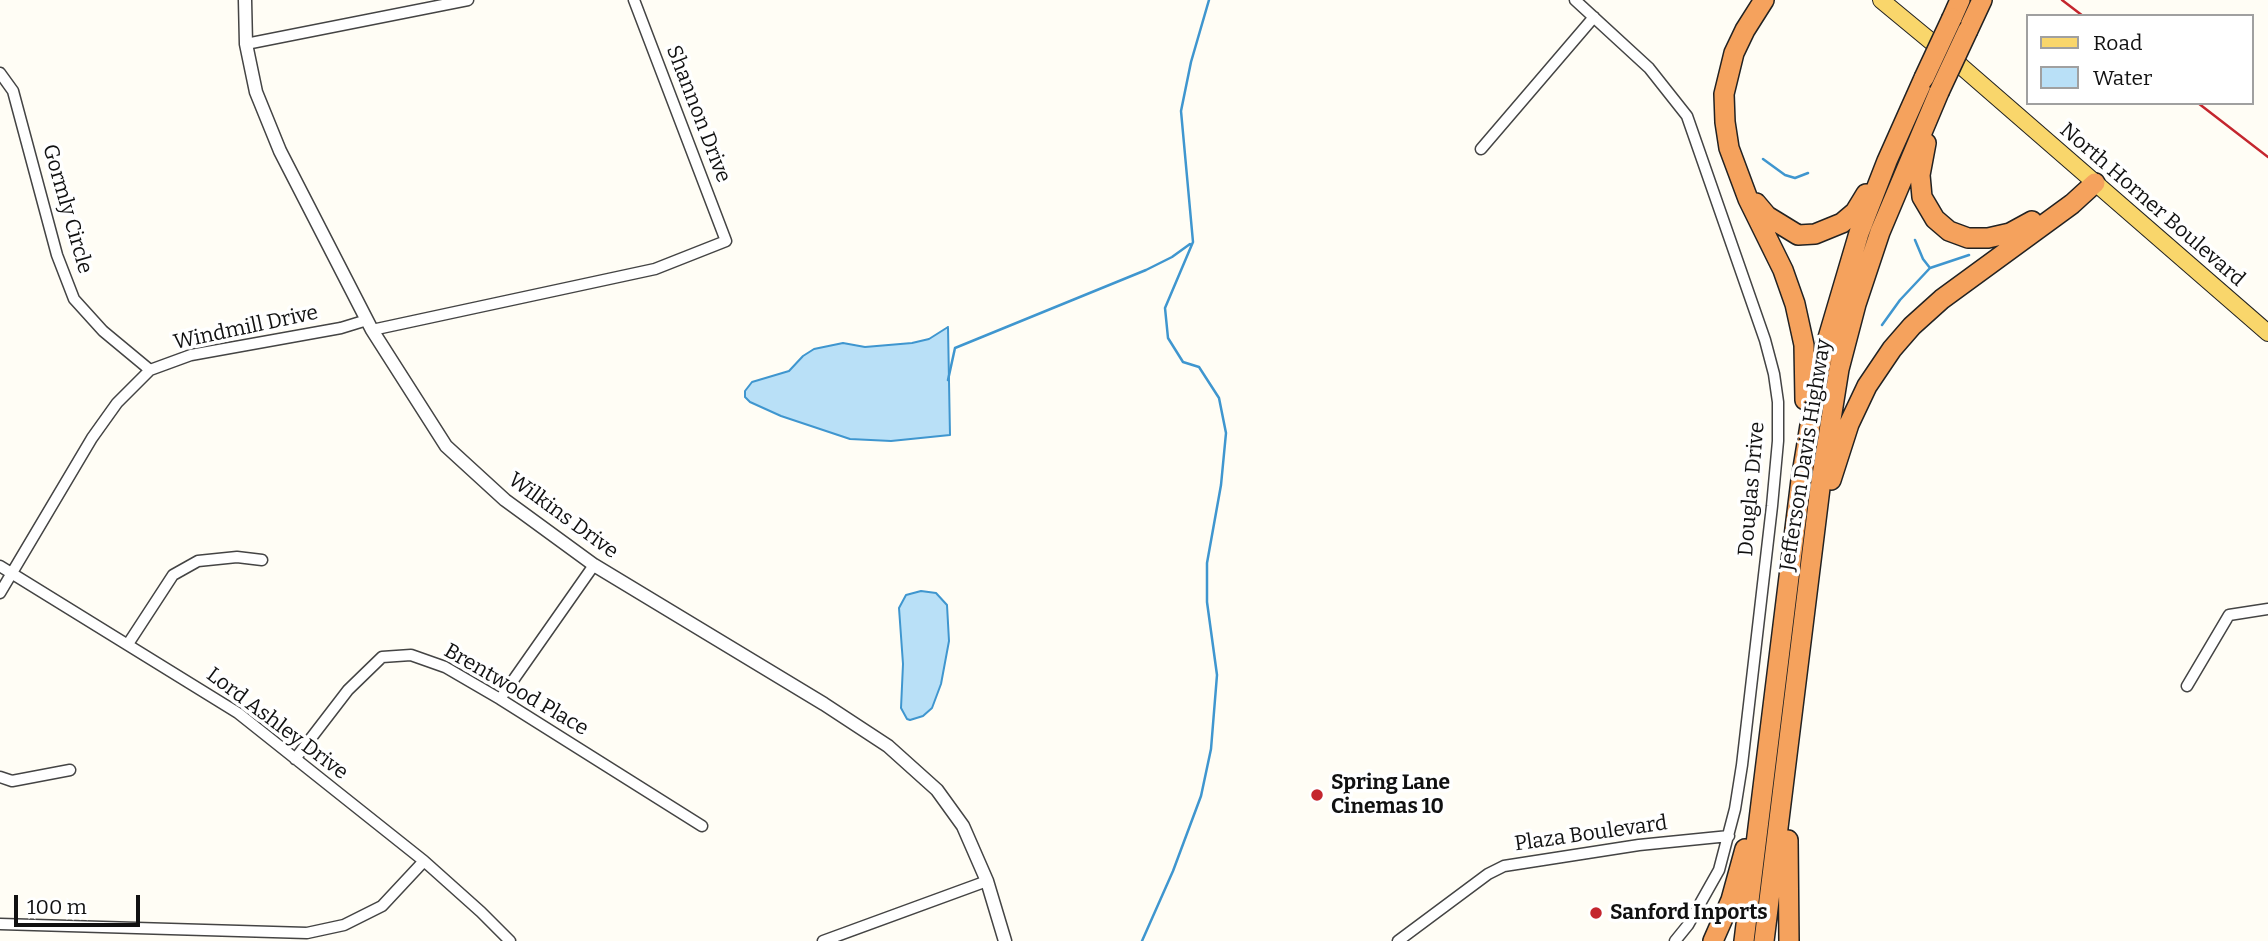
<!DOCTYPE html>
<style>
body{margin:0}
#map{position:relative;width:2268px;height:941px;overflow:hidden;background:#fffdf5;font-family:Bitter,serif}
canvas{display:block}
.legend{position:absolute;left:2026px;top:14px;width:228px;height:91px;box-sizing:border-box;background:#fff;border:2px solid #a0a0a0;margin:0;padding:9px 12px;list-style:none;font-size:21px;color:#111}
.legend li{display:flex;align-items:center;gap:14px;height:35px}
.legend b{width:35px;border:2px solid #a0a0a0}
.scale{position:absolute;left:14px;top:895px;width:126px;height:32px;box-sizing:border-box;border:4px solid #111;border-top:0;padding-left:9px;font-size:21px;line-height:24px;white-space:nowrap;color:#111;-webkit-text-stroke:5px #fff;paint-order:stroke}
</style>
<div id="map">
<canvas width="2268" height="941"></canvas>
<ul class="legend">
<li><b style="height:9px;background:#f9d66b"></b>Road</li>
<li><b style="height:19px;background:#b9e0f7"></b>Water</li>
</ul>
<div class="scale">100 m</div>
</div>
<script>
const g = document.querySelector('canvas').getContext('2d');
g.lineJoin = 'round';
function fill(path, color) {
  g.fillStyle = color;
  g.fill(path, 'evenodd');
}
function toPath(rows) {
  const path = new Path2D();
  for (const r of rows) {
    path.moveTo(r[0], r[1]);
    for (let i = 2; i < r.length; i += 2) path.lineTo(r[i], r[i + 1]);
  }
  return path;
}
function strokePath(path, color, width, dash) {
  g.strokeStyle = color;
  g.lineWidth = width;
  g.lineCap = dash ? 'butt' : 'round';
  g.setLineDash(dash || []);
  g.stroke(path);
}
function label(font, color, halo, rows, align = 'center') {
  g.font = font + ' Bitter,serif';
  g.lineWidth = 7;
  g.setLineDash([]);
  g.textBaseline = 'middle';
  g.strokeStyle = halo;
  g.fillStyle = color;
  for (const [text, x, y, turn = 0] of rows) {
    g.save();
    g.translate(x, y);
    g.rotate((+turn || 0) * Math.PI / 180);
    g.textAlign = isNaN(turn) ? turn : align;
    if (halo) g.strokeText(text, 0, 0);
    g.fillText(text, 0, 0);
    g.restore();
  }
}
const water = toPath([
 [948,327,950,435,891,441,850,439,781,416,750,402,745,397,745,391,752,382,789,371,803,356,814,349,843,343,865,347,912,343,929,339,948,327],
 [921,591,936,593,947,605,949,641,941,684,932,708,923,716,910,720,907,719,901,708,903,664,899,608,906,595,921,591]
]);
fill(water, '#b9e0f7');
strokePath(water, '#3f96cf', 2);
strokePath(toPath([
 [1763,159,1785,175,1795,178,1808,173],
 [1915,240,1923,259,1930,268],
 [1882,325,1900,300,1930,268,1969,255],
 [948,380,955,348,1146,270,1172,257,1190,244],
 [1142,941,1173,871,1201,796,1211,749,1217,675,1207,602,1207,563,1221,485,1226,433,1219,398,1199,367,1183,362,1168,338,1165,308,1193,242,1181,111,1191,62,1209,0]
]), '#3f96cf', 2.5);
const minor = toPath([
 [1575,0,1649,68,1687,116,1765,340,1774,374,1778,402,1778,441,1772,506,1742,765,1735,809,1719,870,1688,925,1675,941],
 [246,44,468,0],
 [0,73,13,91,57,255,74,299,103,331,150,370],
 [1481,149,1594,17],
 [372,330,655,269,726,241,634,0],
 [0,566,238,713,424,861,481,912,510,941],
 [0,593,92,438,117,403,150,370,191,355,341,328,367,320],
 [128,644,173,575,198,561,237,557,262,560],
 [2187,686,2229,615,2268,609],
 [500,699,594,565],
 [295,759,348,690,382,657,411,655,445,667,500,699,702,826],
 [0,777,12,781,70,770],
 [0,924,307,933,344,925,382,906,424,861],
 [823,941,987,881],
 [1398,941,1488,874,1504,866,1639,845,1729,836]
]);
const tertiary = toPath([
 [245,0,246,44,256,92,280,151,372,330,446,446,505,500,594,565,824,704,888,746,937,790,963,826,987,881,1005,941]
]);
const primary = toPath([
 [1881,0,1962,67,2268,333]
]);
const motorway = toPath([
 [1764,0,1745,30,1734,53,1724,94,1725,122,1729,148,1748,199,1783,270,1795,304,1804,345,1805,400],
 [1952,18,1960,0],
 [1968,30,1982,0],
 [1926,143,1920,175,1922,197,1935,219,1949,231,1968,238,1988,238,2010,233,2032,221],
 [1756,203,1767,216,1798,235,1815,234,1842,223,1855,212,1866,194],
 [1831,480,1849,424,1867,386,1892,349,1912,326,1942,299,2072,204,2095,183],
 [1788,840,1789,941],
 [1713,941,1731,900,1745,849],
 [1744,941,1801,480,1820,365,1859,233,1887,161,1924,78],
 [1764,941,1820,488,1839,369,1856,304,1880,232,1939,92]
]);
strokePath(minor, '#444', 13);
strokePath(tertiary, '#444', 15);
strokePath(primary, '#222', 18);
strokePath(motorway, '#222', 22);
strokePath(minor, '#fff', 10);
strokePath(tertiary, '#fff', 12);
strokePath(primary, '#f9d66b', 16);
strokePath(motorway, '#f5a25d', 19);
strokePath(toPath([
 [2062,0,2083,16],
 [2198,103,2268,157]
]), '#c4262e', 2.5);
const motorwayBridge = toPath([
 [1924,78,1952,18],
 [1939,92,1968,30]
]);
strokePath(motorwayBridge, '#222', 22, []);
strokePath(motorwayBridge, '#f5a25d', 19);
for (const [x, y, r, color] of [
 [1317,795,7,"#c4262e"],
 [1596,913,7,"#c4262e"]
]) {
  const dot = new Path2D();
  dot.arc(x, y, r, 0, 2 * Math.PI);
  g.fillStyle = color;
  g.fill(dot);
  strokePath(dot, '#fff', 2.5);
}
label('21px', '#111', '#fff', [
 ["Shannon Drive",698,114,69],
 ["North Horner Boulevard",2152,205,41],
 ["Gormly Circle",67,209,74],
 ["Windmill Drive",246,328,-12],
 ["Jefferson Davis Highway",1806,455,-81],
 ["Douglas Drive",1752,489,-85],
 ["Wilkins Drive",563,516,36],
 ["Brentwood Place",516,690,30],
 ["Lord Ashley Drive",277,724,37],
 ["Plaza Boulevard",1591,834,-8]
]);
label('bold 21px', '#111', '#fff', [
 ["Spring Lane",1331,783],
 ["Cinemas 10",1331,807],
 ["Sanford Inports",1610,913]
], 'left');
</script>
